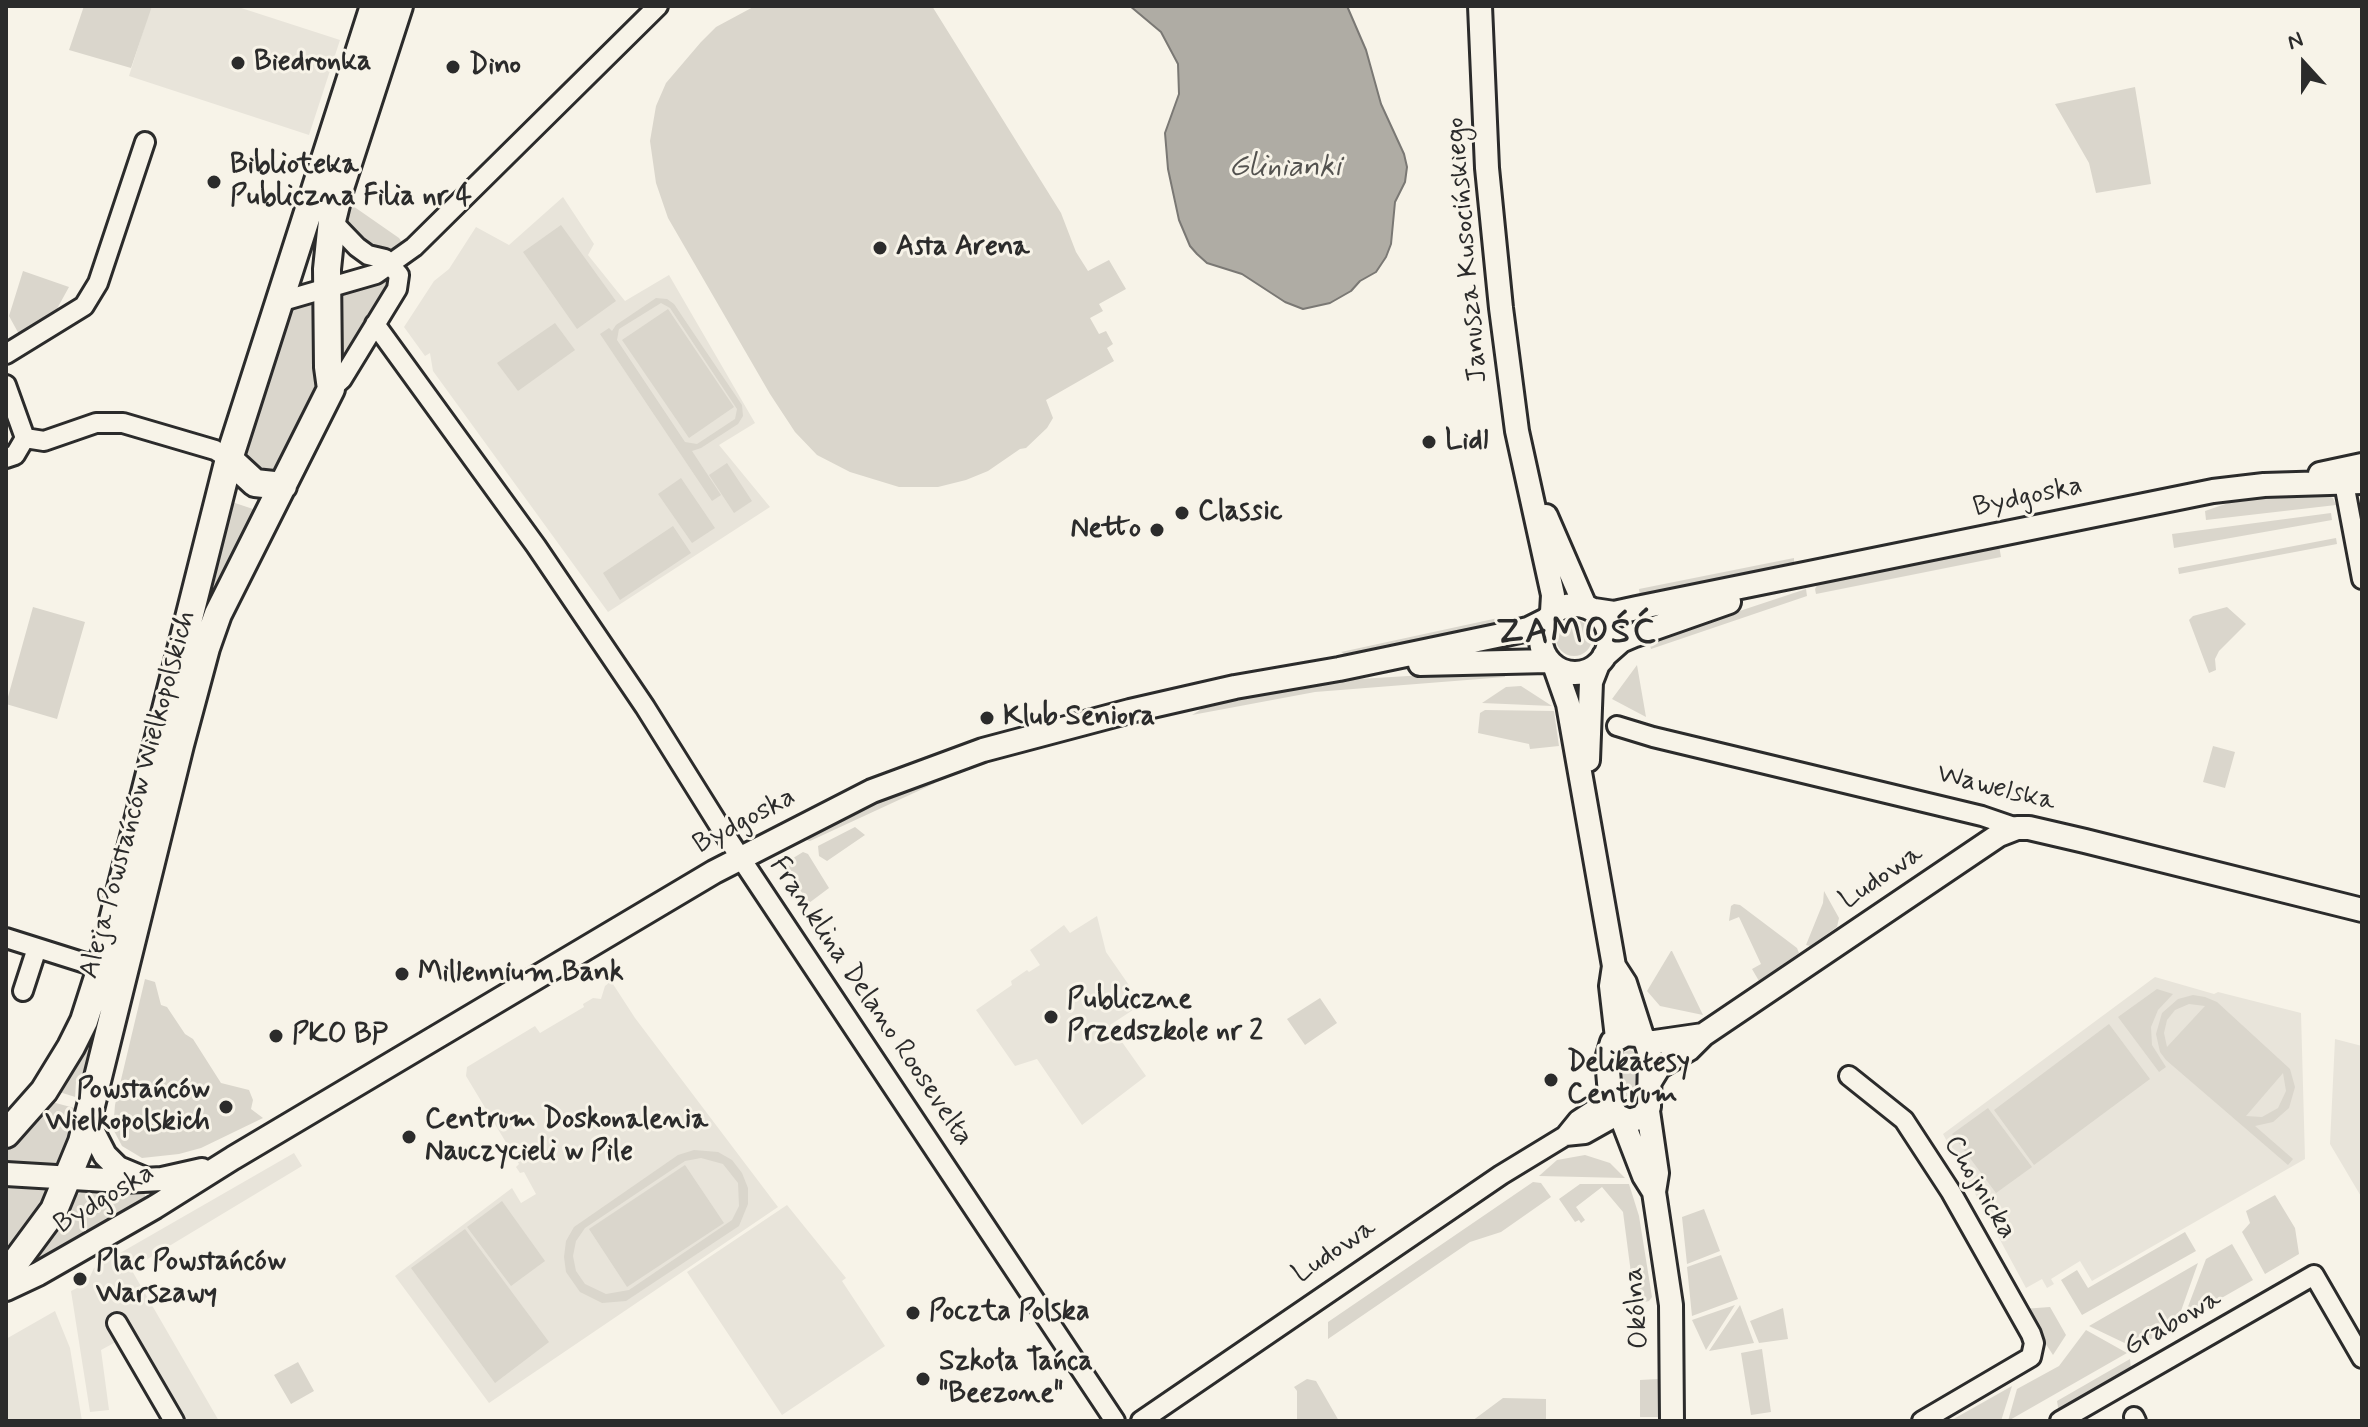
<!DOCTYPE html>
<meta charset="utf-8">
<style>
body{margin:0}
#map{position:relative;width:2368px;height:1427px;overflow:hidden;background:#f7f3e8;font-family:Mynerve,sans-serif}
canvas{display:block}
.frame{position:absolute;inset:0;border:8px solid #2b2b2b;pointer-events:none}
.north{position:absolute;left:2264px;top:24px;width:80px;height:80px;-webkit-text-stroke:6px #f7f3e8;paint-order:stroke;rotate:339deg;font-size:22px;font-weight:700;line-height:32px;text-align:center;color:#2b2b2b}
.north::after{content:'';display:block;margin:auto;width:28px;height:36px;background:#2b2b2b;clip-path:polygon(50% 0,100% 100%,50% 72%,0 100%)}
</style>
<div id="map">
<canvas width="2368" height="1427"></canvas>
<div class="frame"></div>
<div class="north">N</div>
</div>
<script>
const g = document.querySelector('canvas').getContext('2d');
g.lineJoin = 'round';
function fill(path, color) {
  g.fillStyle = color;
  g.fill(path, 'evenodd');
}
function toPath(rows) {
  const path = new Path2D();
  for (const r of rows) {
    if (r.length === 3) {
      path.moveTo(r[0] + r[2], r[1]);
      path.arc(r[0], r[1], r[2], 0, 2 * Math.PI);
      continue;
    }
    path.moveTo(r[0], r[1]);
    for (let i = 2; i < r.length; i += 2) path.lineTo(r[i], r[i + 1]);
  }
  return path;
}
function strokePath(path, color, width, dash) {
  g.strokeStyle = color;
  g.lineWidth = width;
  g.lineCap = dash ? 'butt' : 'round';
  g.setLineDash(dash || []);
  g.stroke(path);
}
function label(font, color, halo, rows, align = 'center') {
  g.font = font + ' Mynerve,sans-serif';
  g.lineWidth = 6;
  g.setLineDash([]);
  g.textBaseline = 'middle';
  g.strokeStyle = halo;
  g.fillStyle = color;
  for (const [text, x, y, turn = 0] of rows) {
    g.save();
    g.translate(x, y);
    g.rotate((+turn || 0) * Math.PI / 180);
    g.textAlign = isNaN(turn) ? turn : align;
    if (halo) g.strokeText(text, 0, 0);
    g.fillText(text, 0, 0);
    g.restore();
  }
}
fill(toPath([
 [151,6,235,6,340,40,309,135,129,76],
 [563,197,594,244,588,255,625,301,669,275,755,423,719,445,770,507,608,612,433,371,430,353,425,356,404,327,434,281,449,269,476,227,509,245],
 [1097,916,1106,952,1142,1004,1110,1025,1146,1076,1082,1125,1037,1059,1015,1066,976,1010,1012,985,1011,981,1027,970,1029,972,1040,965,1030,950,1064,925,1070,933],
 [2155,977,2214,994,2218,992,2301,1013,2305,1159,2092,1281,2080,1261,2051,1279,2054,1284,2047,1288,2042,1279,2026,1288,1943,1134],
 [611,981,635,1018,778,1207,489,1403,395,1276,512,1188,521,1203,536,1194,524,1172,520,1173,516,1167,519,1164,466,1076,467,1067,535,1026,540,1033,584,1007,583,1004,593,998,601,999,605,986],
 [2335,1039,2362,1046,2362,1198,2330,1144],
 [294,1153,302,1166,131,1269,219,1421,174,1421,125,1337,101,1350,109,1410,90,1412,71,1291,87,1283,94,1268],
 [787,1205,846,1278,842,1281,885,1346,782,1415,687,1272],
 [55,1311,70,1348,82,1421,6,1421,6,1339]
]), '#e8e4da');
fill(toPath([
 [84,6,152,6,131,68,69,50],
 [755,6,932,6,1061,213,1076,252,1088,271,1109,260,1126,289,1099,304,1103,311,1090,318,1099,334,1106,331,1113,344,1107,348,1114,361,1046,400,1053,418,1047,428,1026,448,1020,449,988,471,966,480,938,487,899,487,850,472,817,455,795,432,770,394,668,218,656,183,650,141,656,106,666,83,701,42,716,27],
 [2135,87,2151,184,2096,193,2089,163,2055,104],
 [350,201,353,206,399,238,403,244,385,252,371,250,345,224,344,218],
 [561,225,616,301,577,329,523,252],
 [23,271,69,287,53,316,20,336,9,316],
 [384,278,391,283,339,375,336,292],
 [319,296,320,361,316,390,286,465,270,476,242,461,282,321,296,304],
 [656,298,667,299,674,304,742,405,743,416,738,424,701,448,692,451,721,495,712,501,600,334,609,328,612,331,616,325],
 [661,303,670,308,737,409,735,419,697,444,685,442,617,340,619,329],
 [668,309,734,407,689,438,622,340],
 [555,323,575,350,518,391,497,363],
 [727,463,752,501,734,513,709,475],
 [681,478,715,528,692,543,658,494],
 [2287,494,2326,495,2333,498,2336,505,2206,520,2205,511,2237,500],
 [226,500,259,511,139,856],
 [2331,513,2332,520,2174,548,2172,534],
 [673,526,691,553,620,600,603,573],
 [2336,538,2337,544,2179,574,2178,568],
 [1999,545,2001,557,1816,594,1815,589,1817,585,1840,578],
 [1794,558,1794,566,1640,597,1639,589],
 [1806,589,1807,596,1651,649,1649,641],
 [33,607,85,622,57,719,6,704],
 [2227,607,2246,624,2219,651,2215,659,2216,670,2209,673,2189,620,2193,616],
 [1498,618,1499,625,1347,656,1341,652],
 [1574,638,18],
 [1637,665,1646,717,1612,699],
 [1506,670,1505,677,1315,692,1192,715,1213,702,1310,682],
 [1521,686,1552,706,1482,703,1506,687],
 [1485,710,1554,711,1559,746,1530,749,1529,744,1478,733,1480,713],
 [2213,746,2235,752,2225,788,2203,782],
 [932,778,935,783,929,786,810,841,802,839,863,806],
 [855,827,865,835,827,861,819,856,818,846],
 [803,852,808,854,829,888,809,903,787,871,790,860],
 [1824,891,1839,918,1837,927,1810,946,1806,945,1823,903],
 [1734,904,1740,905,1797,948,1799,953,1759,981,1752,969,1761,964,1739,917,1729,921,1731,906],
 [1671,951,1672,951,1703,1015,1660,1006,1647,991],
 [111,966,85,1100,56,1091],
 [145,979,155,982,161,1005,167,1007,185,1034,193,1039,221,1083,249,1090,253,1100,251,1109,263,1118,201,1148,179,1154,142,1158,122,1146,113,1129,115,1105],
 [2157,989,2173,994,2158,1010,2151,1027,2152,1045,2166,1067,2159,1072,2118,1017],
 [2193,995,2205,997,2217,1002,2290,1069,2295,1087,2289,1108,2273,1122,2255,1126,2293,1159,2288,1165,2166,1060,2160,1052,2156,1034,2162,1013,2178,999],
 [2189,1004,2205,1006,2167,1047,2164,1033,2167,1020,2175,1010],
 [2283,1073,2286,1091,2278,1108,2262,1117,2246,1116],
 [1320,998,1337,1023,1305,1045,1287,1019],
 [2109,1024,2150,1079,2034,1165,1994,1110],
 [1630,1050,1638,1054,1640,1059,1641,1094,1634,1102,1628,1103,1621,1099,1618,1060,1622,1053],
 [48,1101,82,1110,63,1169,6,1165,6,1146],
 [1988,1108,2032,1167,1996,1193,1952,1134],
 [694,1150,718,1152,732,1160,742,1173,748,1188,748,1204,739,1226,626,1301,602,1303,580,1292,566,1272,564,1257,566,1241,574,1227,678,1155],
 [701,1158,723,1164,738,1183,739,1206,732,1220,629,1290,606,1294,585,1284,576,1271,573,1256,576,1241,585,1228,685,1161],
 [1585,1155,1610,1163,1625,1178,1539,1176,1557,1160],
 [685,1165,724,1223,627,1287,589,1229],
 [6,1182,56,1186,6,1262],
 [1533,1182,1541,1183,1551,1197,1501,1232,1470,1242,1328,1339,1328,1322],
 [1580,1184,1629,1184,1639,1216,1652,1297,1649,1301,1635,1304,1623,1212,1602,1187,1576,1207,1585,1220,1581,1223,1579,1220,1575,1222,1559,1199],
 [89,1188,143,1189,147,1202,15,1280,73,1197],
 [2275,1195,2295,1228,2299,1254,2265,1274,2242,1232,2250,1223,2246,1211],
 [502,1201,545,1261,511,1286,467,1227],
 [1704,1209,1720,1251,1687,1264,1682,1217],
 [465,1229,549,1342,495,1383,411,1268],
 [2185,1232,2196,1251,2082,1315,2061,1280,2077,1270,2088,1288],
 [2232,1244,2253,1280,2183,1320,2206,1259],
 [1721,1255,1738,1299,1692,1316,1687,1267],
 [2198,1263,2176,1325,2135,1348,2089,1326],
 [1735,1305,1706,1350,1692,1320],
 [1740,1305,1754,1343,1709,1351],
 [2050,1307,2066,1335,2053,1355,2023,1309],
 [1783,1308,1788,1339,1759,1343,1750,1321],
 [2086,1330,2127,1353,2008,1421,2017,1389,2059,1366],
 [1762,1349,1771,1412,1751,1415,1741,1353],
 [2130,1359,2131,1372,2059,1413,2057,1401],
 [298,1362,314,1391,291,1404,274,1375],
 [1307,1379,1316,1381,1339,1421,1297,1421,1297,1391,1294,1387],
 [1658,1379,1658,1417,1640,1417,1640,1380],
 [2012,1386,2001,1421,1950,1421],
 [1503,1398,1546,1399,1546,1421,1472,1421]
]), '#dad6cc');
const water = toPath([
 [1130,6,1347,6,1366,50,1381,104,1404,154,1407,167,1405,182,1395,202,1391,244,1386,257,1376,272,1360,281,1351,291,1330,303,1303,309,1285,302,1242,274,1207,263,1197,254,1190,246,1179,220,1168,169,1165,133,1179,94,1178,64,1161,32,1130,6]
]);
fill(water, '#afaca4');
strokePath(water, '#7a7874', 2);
const minor = toPath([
 [279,302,376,274,414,247,658,6],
 [375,324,536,546,645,707,720,827,1115,1421],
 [6,354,84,306,98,283,145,142],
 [6,385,25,438,15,455,6,458],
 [331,389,342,379,397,289,399,275,385,259,368,255,357,247,332,221],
 [25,438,44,441,96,423,123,423,215,450,229,459],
 [2344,483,2362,579],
 [1617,726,1653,737,1982,816,2017,828],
 [6,938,101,968],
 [23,991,37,948],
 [1849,1076,1904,1120,1951,1192,2031,1334,2034,1343,2031,1357,1922,1421],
 [1565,1136,1585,1134,1617,1116],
 [117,1323,174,1421],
 [2134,1417,2136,1421],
 [1141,1421,1501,1175,1565,1136,1578,1120,1610,1099],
 [2060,1421,2314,1275,2362,1358]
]);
const tertiary = toPath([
 [1480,6,1487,168,1501,308,1517,431,1553,595,1552,612],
 [2320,474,2362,465],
 [1546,516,1585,606],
 [1575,639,34],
 [1594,610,1614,613,1637,608,2213,491,2264,485,2362,482],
 [1604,656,1621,641,1635,635,1729,602],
 [1420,664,1548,661],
 [1555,667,1568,704,1614,966,1611,986,1617,1038],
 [1588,760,1591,682,1598,664],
 [1614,966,1625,983,1642,1036],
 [1626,1034,1637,1035,1645,1039,1650,1055,1649,1107,1642,1117,1629,1121,1617,1116,1611,1106,1607,1059,1612,1042,1626,1034],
 [1648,1043,1703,1035],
 [1651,1080,1659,1067,1689,1049,1703,1035,1999,835,2017,828,2029,828,2085,841,2362,910],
 [1648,1111,1657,1173,1654,1192,1671,1305,1672,1421],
 [1622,1119,1644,1176,1654,1192],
 [88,1122,105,1155,118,1168,142,1178],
 [6,1174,123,1181,162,1179,202,1170],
 [6,1289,38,1274,155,1207,233,1158,714,872,872,791,983,750,1130,711,1235,687,1339,669,1506,634,1528,629,1546,620]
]);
const secondary = toPath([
 [229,459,255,483,283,486],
 [6,1134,44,1091,71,1047,84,1021,101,968,229,459,374,6],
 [6,1275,54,1210,82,1142,180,745,206,648,218,614,331,389,328,367,327,269,332,221,340,188,399,6]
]);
strokePath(minor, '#2b2b2b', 24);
strokePath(tertiary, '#2b2b2b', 28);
strokePath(secondary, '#2b2b2b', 32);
strokePath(minor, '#f7f3e8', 18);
strokePath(tertiary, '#f7f3e8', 22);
strokePath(secondary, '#f7f3e8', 26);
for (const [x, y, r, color] of [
 [238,63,8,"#2b2b2b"],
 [453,67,8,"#2b2b2b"],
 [214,182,8,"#2b2b2b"],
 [880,248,8,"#2b2b2b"],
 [1429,442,8,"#2b2b2b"],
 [1182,513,8,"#2b2b2b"],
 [1157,530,8,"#2b2b2b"],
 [987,718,8,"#2b2b2b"],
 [402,974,8,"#2b2b2b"],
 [1051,1017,8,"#2b2b2b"],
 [276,1036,8,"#2b2b2b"],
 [1551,1080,8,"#2b2b2b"],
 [226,1107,8,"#2b2b2b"],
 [409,1137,8,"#2b2b2b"],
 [80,1279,8,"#2b2b2b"],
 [913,1313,8,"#2b2b2b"],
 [923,1379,8,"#2b2b2b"]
]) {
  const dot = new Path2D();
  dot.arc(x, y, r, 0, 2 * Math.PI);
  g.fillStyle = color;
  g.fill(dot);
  strokePath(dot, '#f7f3e8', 3);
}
label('bold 28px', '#2b2b2b', '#f7f3e8', [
 ["Biedronka",254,63],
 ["Dino",469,67],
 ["Biblioteka",230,166],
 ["Publiczna Filia nr 4",230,198],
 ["Asta Arena",896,248],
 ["Lidl",1445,442],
 ["Classic",1198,513],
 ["Netto",1141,530,"right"],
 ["Klub Seniora",1003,718],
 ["Millennium Bank",418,974],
 ["Publiczne",1067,1001],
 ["Przedszkole nr 2",1067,1033],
 ["PKO BP",292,1036],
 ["Delikatesy",1567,1064],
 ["Centrum",1567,1096],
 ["Powstańców",210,1091,"right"],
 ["Wielkopolskich",210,1123,"right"],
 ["Centrum Doskonalenia",425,1121],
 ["Nauczycieli w Pile",425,1153],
 ["Plac Powstańców",96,1263],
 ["Warszawy",96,1295],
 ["Poczta Polska",929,1313],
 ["Szkoła Tańca",939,1363],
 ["\"Beezone\"",939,1395]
], 'left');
label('28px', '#2b2b2b', '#f7f3e8', [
 ["Janusza Kusocińskiego",1468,250,-95],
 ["Bydgoska",2028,498,-12],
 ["Wawelska",1996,789,14],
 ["Aleja Powstańców Wielkopolskich",139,795,-75],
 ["Bydgoska",745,822,-28],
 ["Ludowa",1882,878,-34],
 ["Franklina Delano Roosevelta",870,1002,56],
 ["Chojnicka",1979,1188,59],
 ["Bydgoska",105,1200,-31],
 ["Ludowa",1335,1252,-34],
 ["Okólna",1638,1308,-95],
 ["Grabowa",2173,1324,-30]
]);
label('italic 30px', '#53524f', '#f7f3e8', [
 ["Glinianki",1285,169]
]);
g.letterSpacing = '2px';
label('bold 36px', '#2b2b2b', '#f7f3e8', [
 ["ZAMOŚĆ",1577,634]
]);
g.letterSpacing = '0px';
</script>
